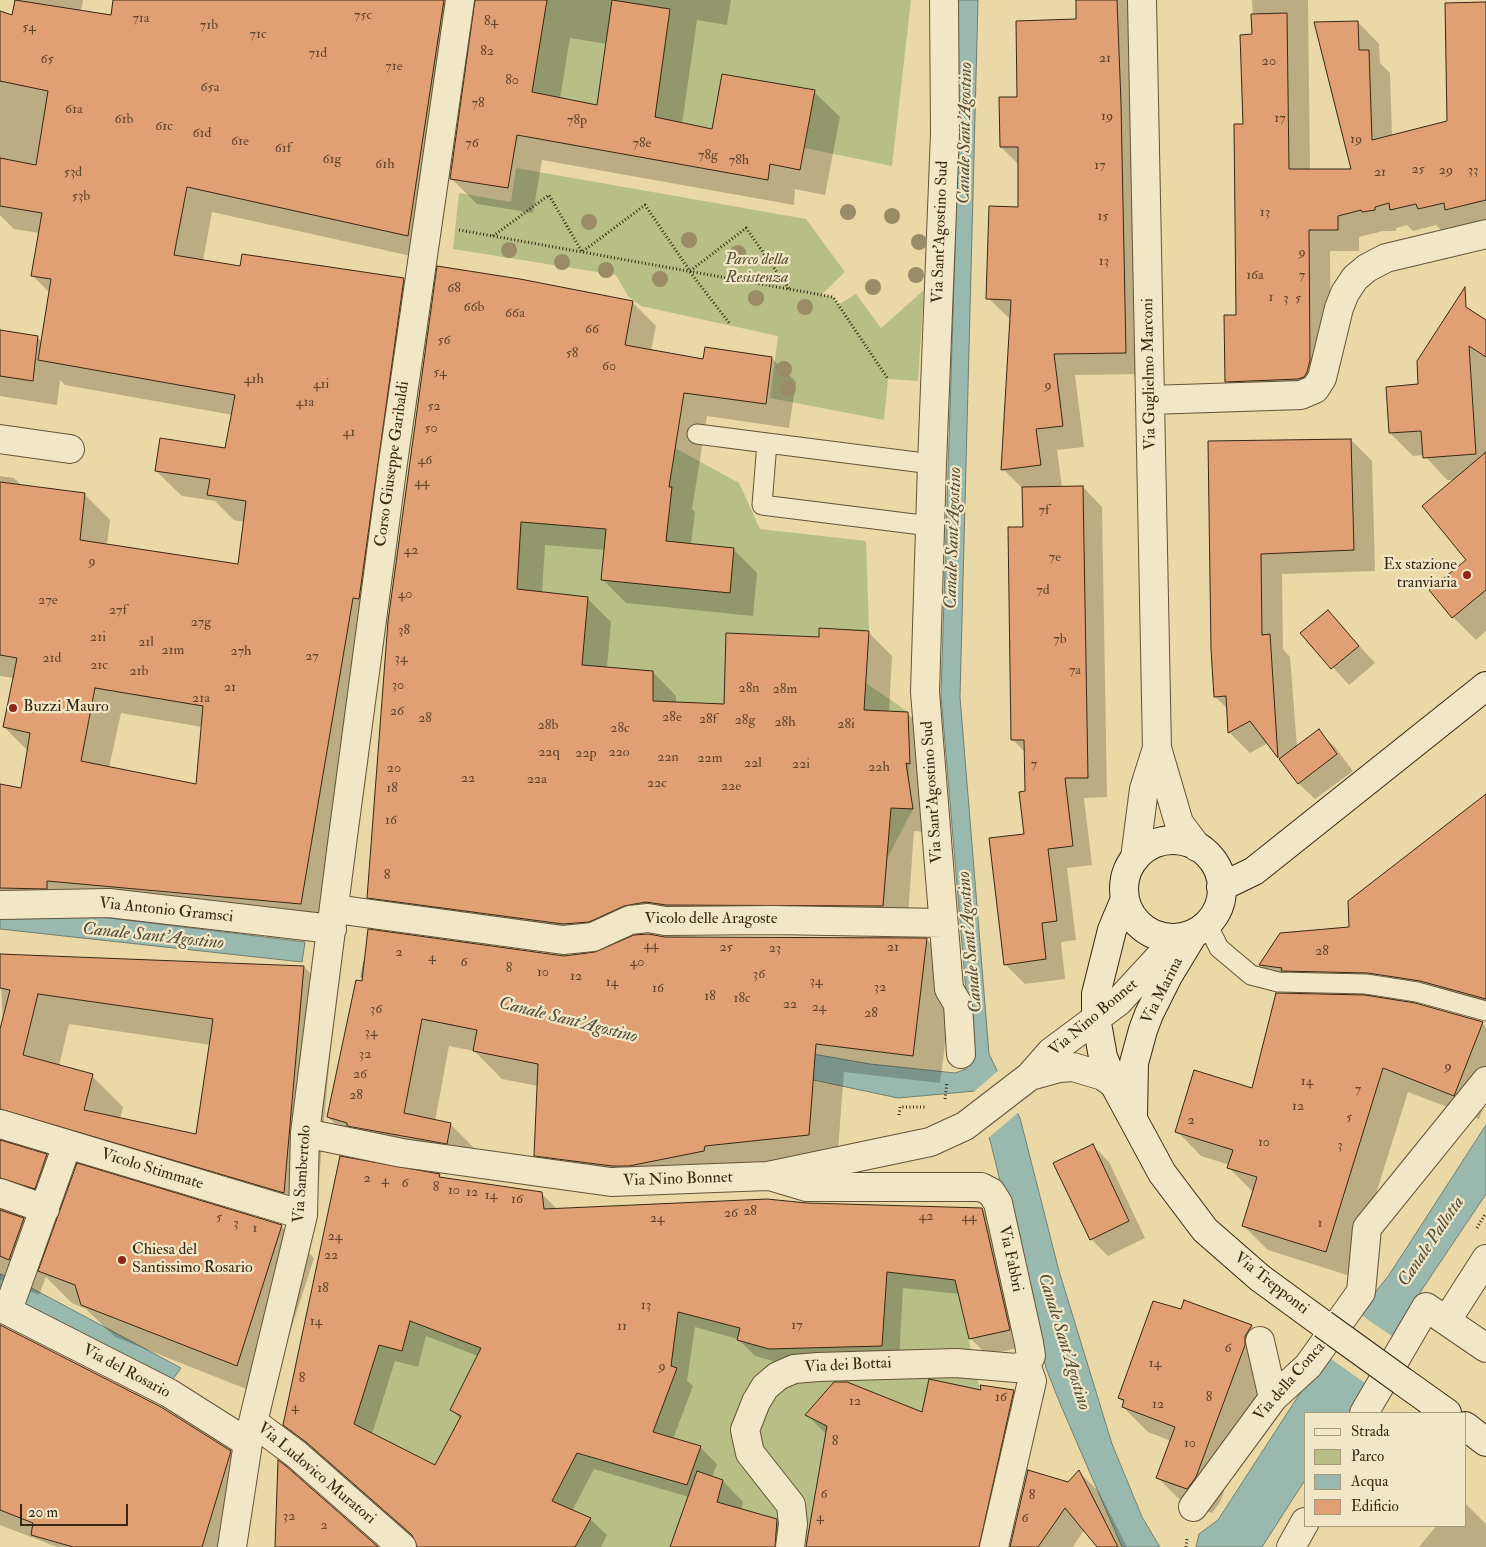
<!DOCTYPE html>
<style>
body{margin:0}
#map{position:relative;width:1486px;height:1547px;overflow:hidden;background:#ead8a6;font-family:"IM FELL Double Pica",serif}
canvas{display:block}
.legend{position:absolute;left:1304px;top:1412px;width:162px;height:115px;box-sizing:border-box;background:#f1e6c5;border:1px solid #a79a7e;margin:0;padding:6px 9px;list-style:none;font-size:15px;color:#382714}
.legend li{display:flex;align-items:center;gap:10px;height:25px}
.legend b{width:25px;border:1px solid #a79a7e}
.scale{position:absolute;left:20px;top:1504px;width:108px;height:22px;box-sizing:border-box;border:2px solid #382714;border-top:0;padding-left:6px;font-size:15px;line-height:18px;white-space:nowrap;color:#382714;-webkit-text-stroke:4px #f1e6c5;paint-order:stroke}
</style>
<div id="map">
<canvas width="1486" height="1547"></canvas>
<ul class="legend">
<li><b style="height:6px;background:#f1e6c5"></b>Strada</li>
<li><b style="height:14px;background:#b7bf87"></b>Parco</li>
<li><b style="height:14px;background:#99b9ae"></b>Acqua</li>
<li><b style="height:14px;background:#e1a073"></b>Edificio</li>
</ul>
<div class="scale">20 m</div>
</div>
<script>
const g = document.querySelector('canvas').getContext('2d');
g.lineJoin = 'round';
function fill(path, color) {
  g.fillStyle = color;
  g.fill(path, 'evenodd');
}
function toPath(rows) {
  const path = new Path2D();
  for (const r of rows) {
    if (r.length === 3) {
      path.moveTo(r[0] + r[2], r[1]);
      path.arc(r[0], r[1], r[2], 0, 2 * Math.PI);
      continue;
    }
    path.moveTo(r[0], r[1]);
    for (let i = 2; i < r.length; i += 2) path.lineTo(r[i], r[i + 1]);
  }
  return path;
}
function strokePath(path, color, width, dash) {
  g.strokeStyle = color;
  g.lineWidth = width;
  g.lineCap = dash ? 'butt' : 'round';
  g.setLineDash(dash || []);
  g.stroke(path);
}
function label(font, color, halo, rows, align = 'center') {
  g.font = font + ' "IM FELL Double Pica",serif';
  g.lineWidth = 4.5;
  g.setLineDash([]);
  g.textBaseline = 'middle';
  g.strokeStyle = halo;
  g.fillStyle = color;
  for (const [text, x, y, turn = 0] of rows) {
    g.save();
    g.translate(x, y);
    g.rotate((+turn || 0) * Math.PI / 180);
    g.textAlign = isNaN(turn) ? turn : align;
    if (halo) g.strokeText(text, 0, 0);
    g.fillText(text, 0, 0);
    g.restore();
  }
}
fill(toPath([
 [541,0,911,0,892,166,532,92],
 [516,168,806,219,845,272,821,295,833,297,838,305,856,294,881,328,924,290,918,381,888,379,884,420,770,398,778,336,641,306,628,296,616,275,453,249,459,193,511,202],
 [486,344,739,483,760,529,866,541,869,631,866,683,908,712,909,785,913,809,887,859,480,825],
 [405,1239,951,1262,979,1385,982,1434,836,1547,765,1537,718,1547,552,1547,470,1504,354,1424]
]), '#b7bf87');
const water = toPath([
 [958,0,978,0,960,697,989,1054,1020,1118,1059,1271,1112,1444,1142,1517,1160,1547,1122,1547,1059,1401,1046,1368,991,1144,975,1091,898,1098,607,1036,361,977,364,961,467,988,784,1049,870,1064,955,1073,966,1069,970,1061,971,1051,941,695,955,250,958,0],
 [0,912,43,913,109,918,305,942,302,962,0,929,0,912],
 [1486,1125,1486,1194,1421,1291,1349,1413,1305,1413,1305,1480,1262,1547,1196,1547,1199,1534,1218,1520,1321,1361,1389,1275,1486,1125],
 [0,1274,24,1284,181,1368,171,1382,0,1294,0,1274]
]);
fill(water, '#99b9ae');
strokePath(water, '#727f70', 1);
fill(toPath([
 [999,1070,1019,1112,987,1139,973,1094,971,1094],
 [1357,1312,1396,1339,1369,1386,1324,1354]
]), '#ead8a6');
fill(toPath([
 [15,0,83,0,81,11,112,16,114,0,731,0,727,25,697,20,682,124,713,130,814,92,840,117,825,195,795,189,794,205,542,160,533,213,477,204,451,178,474,13,470,24,434,261,212,212,203,261,242,268,403,279,429,305,327,929,0,910,0,785,22,789,28,751,4,727,14,678,0,676,0,476,14,478,22,486,84,494,110,520,107,545,239,565,245,522,234,520,215,501,182,496,156,471,226,449,233,415,65,385,60,380,57,405,0,396,0,331,38,338,42,342,50,293,32,275,39,233,14,229,0,215,0,17,13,16],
 [570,38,607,44,598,107,560,99],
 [121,713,202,727,197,785,109,768],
 [1077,0,1137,0,1146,374,1075,375,1084,447,1057,450,1062,487,1083,487,1102,507,1107,797,1084,798,1092,865,1067,868,1076,940,1061,942,1065,979,1025,984,1005,964,1026,835,1026,753,1012,739,1024,528,1024,490,1003,469,1011,320,988,298,1020,208,1020,166,1001,147,1018,98,1078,20],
 [1252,0,1308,0,1310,170,1353,170,1358,22,1379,44,1380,63,1390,73,1392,136,1448,122,1486,3,1486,227,1468,231,1462,225,1441,230,1436,225,1413,231,1407,225,1396,228,1396,231,1383,231,1359,237,1359,251,1330,251,1331,382,1326,398,1320,400,1248,403,1227,381,1238,316,1244,125,1254,36],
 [632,302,656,326,651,351,704,360,772,358,796,382,789,428,707,416,692,509,695,512,691,545,733,549,757,573,753,616,626,603,603,580,606,550,545,545,542,593,587,598,611,622,607,668,653,672,676,696,676,704,725,706,820,638,868,632,892,656,889,712,907,713,931,737,936,833,914,831,907,930,648,929,632,936,927,940,955,967,940,1083,844,1072,837,1163,563,1183,535,1155,538,1086,502,1079,474,1051,449,1046,435,1121,450,1124,478,1152,356,1145,328,1117,357,982,595,954,614,945,588,948,392,921,368,897,389,621],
 [1486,322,1486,631,1476,640,1453,617,1468,560,1455,480,1447,480,1424,455,1413,456,1390,433,1420,386],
 [1351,440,1372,461,1375,571,1282,574,1283,649,1290,657,1297,747,1318,731,1335,747,1353,771,1315,799,1298,783,1268,743,1250,753,1229,732,1228,709,1215,697,1210,442],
 [1328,611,1375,663,1349,685,1302,633],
 [1486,795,1486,1018,1448,1007,1413,1002,1413,1004,1482,1023,1486,1027,1486,1101,1479,1119,1408,1092,1350,1276,1268,1250,1244,1226,1254,1193,1229,1168,1230,1165,1201,1156,1177,1131,1253,1090,1296,995,1297,993,1287,992,1260,965,1281,935,1350,928],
 [0,955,304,967,335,998,315,1224,37,1140,19,1146,46,1156,72,1181,281,1226,314,1258,269,1398,115,1337,86,1309,72,1303,46,1277,39,1295,0,1280,0,1028,3,1028],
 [69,1024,211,1045,197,1136,120,1119,123,1107,92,1076,59,1066],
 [30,1208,59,1217,49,1245,24,1219,18,1217,21,1212],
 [1093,1146,1109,1162,1145,1238,1108,1256,1091,1239],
 [439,1175,443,1179,541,1193,557,1209,807,1204,982,1209,999,1226,1026,1346,987,1355,970,1338,960,1294,903,1288,899,1362,787,1365,755,1356,738,1339,695,1327,687,1381,693,1386,673,1439,700,1447,717,1464,712,1477,723,1481,743,1502,741,1510,776,1521,797,1541,797,1547,671,1547,689,1497,594,1469,572,1511,590,1519,607,1535,601,1547,423,1547,285,1425],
 [426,1336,478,1356,451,1410,461,1419,436,1467,372,1434,395,1361,418,1367],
 [1185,1301,1252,1326,1276,1350,1220,1502,1212,1513,1182,1502,1157,1477,1171,1441,1148,1432,1123,1407,1124,1403,1119,1398,1182,1311],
 [0,1325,230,1452,256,1477,235,1547,57,1547,0,1525],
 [982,1392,1013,1392,1034,1412,1003,1547,807,1547,827,1435,807,1415,923,1414],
 [1079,1472,1099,1492,1127,1547,1099,1547,1084,1530,1073,1547,1011,1547],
 [1465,1503,1486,1524,1486,1547,1419,1547,1436,1526,1465,1526]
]), '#0003');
const building = toPath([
 [15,0,111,15,113,0,444,0,408,236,187,187,174,255,240,266,242,254,404,278,359,599,353,598,301,904,47,881,47,889,0,888,0,784,21,788,30,733,3,727,17,658,0,655,0,482,85,493,80,540,238,564,246,501,207,495,210,479,155,471,160,438,225,448,235,395,38,360,51,279,31,276,42,213,0,206,0,158,36,165,48,91,0,81,0,11,12,15,15,0],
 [95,688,203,706,196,784,81,761,95,688],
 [475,0,547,0,532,92,597,105,612,0,670,9,655,117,712,129,722,74,815,90,800,170,770,164,768,180,517,135,508,188,450,179,475,0],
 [1076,0,1117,0,1121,103,1126,353,1054,354,1063,426,1036,429,1041,465,1001,470,1011,300,986,299,989,206,1018,207,1018,147,1000,147,999,97,1017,97,1016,21,1076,19,1076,0],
 [1486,2,1486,200,1445,210,1444,203,1418,209,1416,204,1390,210,1389,203,1375,207,1375,210,1362,212,1361,210,1338,216,1338,230,1309,230,1310,360,1307,372,1304,377,1298,379,1225,382,1224,315,1236,315,1234,124,1243,124,1240,35,1252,34,1251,14,1287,13,1289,169,1351,169,1314,22,1358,21,1359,50,1369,50,1372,140,1447,121,1445,3,1486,2],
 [437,266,520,279,633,301,625,345,703,359,705,347,772,357,766,404,684,393,669,487,672,487,666,541,734,548,730,593,601,580,606,529,521,522,517,589,588,597,582,665,653,671,653,701,724,704,726,633,819,637,819,628,869,631,864,710,908,712,910,764,906,763,913,809,891,808,883,906,666,905,646,902,624,906,589,922,563,924,367,898,388,621,437,266],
 [1465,287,1466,307,1486,320,1486,357,1469,346,1476,454,1423,458,1421,431,1389,433,1386,387,1418,384,1417,361,1465,287],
 [0,330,38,336,33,381,0,376,0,330],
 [1351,439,1354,550,1261,554,1262,635,1270,634,1278,758,1250,721,1228,733,1226,696,1214,697,1211,650,1208,441,1351,439],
 [1486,452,1486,590,1452,618,1429,590,1466,560,1422,506,1486,452],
 [1083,486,1088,778,1065,778,1073,846,1048,849,1057,921,1042,923,1046,959,1004,965,989,838,1024,834,1019,792,1025,791,1024,740,1011,740,1008,527,1023,527,1022,487,1083,486],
 [1328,610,1359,646,1331,669,1300,633,1328,610],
 [1319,729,1337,754,1298,784,1279,759,1319,729],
 [1486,794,1486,999,1420,981,1368,973,1281,971,1282,968,1259,965,1280,933,1349,927,1348,901,1486,794],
 [368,929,564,956,595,952,634,935,648,934,665,937,927,938,913,1056,816,1044,809,1135,705,1146,704,1151,629,1166,612,1166,534,1156,538,1064,473,1051,477,1030,422,1019,404,1113,451,1123,447,1144,347,1126,347,1123,327,1117,356,980,362,981,368,929],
 [0,954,304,966,284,1193,0,1109,0,1029,10,990,0,988,0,954],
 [38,994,213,1019,196,1134,84,1110,93,1074,23,1055,38,994],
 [1276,993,1365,995,1415,1003,1483,1022,1454,1096,1383,1068,1326,1252,1242,1226,1257,1177,1227,1168,1233,1150,1175,1132,1194,1070,1252,1088,1276,993],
 [0,1140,47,1154,35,1189,0,1178,0,1140],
 [1093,1144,1129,1221,1090,1240,1053,1163,1093,1144],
 [340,1156,440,1174,439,1177,542,1192,544,1209,767,1199,807,1203,982,1208,1010,1330,969,1339,955,1280,887,1272,882,1346,769,1349,737,1340,740,1328,678,1312,671,1366,677,1368,653,1432,701,1446,687,1485,577,1453,552,1501,591,1518,575,1547,417,1547,412,1535,306,1442,283,1425,340,1156],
 [410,1321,481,1348,450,1410,461,1416,435,1465,354,1424,379,1345,402,1351,410,1321],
 [77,1163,282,1225,237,1366,81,1305,75,1285,38,1271,77,1163],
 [0,1210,24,1218,9,1260,0,1256,0,1210],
 [1184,1300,1252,1325,1245,1336,1245,1345,1196,1477,1187,1489,1156,1478,1175,1427,1122,1407,1124,1400,1118,1398,1153,1301,1181,1309,1184,1300],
 [0,1325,161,1407,231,1451,202,1547,73,1547,31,1535,33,1523,0,1510,0,1325],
 [929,1379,981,1390,980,1385,1014,1390,979,1547,806,1547,827,1426,805,1415,834,1382,847,1382,922,1412,929,1379],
 [278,1460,286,1466,378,1547,275,1547,278,1460],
 [1028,1470,1068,1482,1079,1470,1118,1547,1097,1547,1065,1508,1038,1547,1010,1547,1028,1470],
 [697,1471,723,1480,717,1502,777,1519,775,1547,670,1547,697,1471]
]);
fill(building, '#e1a073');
strokePath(building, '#382714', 1);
const lane = toPath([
 [697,434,767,443],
 [930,526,762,505,767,443,932,464],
 [1207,924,1219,948,1251,975,1278,982,1366,984,1417,992,1486,1011]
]);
const street = toPath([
 [944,0,945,133,932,464,925,692,949,989,958,1004,961,1054],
 [1142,0,1157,748,1179,823,1197,847],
 [1150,400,1301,395,1315,389,1322,378,1339,308,1345,293,1355,278,1367,268,1386,258,1486,234],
 [0,439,70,449],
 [1135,858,1144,789,1157,748],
 [0,905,109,903,332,929],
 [335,909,563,940,593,937,630,920,648,918,665,921,772,920,943,923],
 [1030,1076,1059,1068,1073,1067,1103,1076,1114,1084],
 [0,1124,303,1215],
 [305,1133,402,1153,611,1182,768,1176,930,1142,965,1126,1030,1076,1051,1052,1118,1002,1177,938],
 [770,1176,807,1187,981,1187,991,1192,998,1203,1029,1343,1031,1356,1026,1365],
 [0,1193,45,1209],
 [0,1307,169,1393,248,1443],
 [8,1310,67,1145],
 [1447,1320,1486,1259],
 [1260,1341,1273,1398],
 [1364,1413,1426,1307,1486,1348],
 [253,1422,296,1454,402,1547],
 [1193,1507,1273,1398,1308,1366,1361,1292,1367,1228,1486,1081],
 [232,1547,248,1443,303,1215,305,1133,343,836,393,463,460,0],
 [790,1547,793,1524,791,1505,750,1453,745,1430,756,1402,765,1387,778,1376,794,1369,818,1367,956,1363,1016,1368,1026,1365],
 [994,1547,1032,1381,1026,1365],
 [1291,1547,1305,1522]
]);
const secondary = toPath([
 [1173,889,49],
 [1221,887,1254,871,1486,686],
 [1125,899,1112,930,1096,994,1096,1018,1103,1057,1114,1084,1162,1173,1205,1230,1260,1278,1323,1324],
 [1133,1117,1134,1063,1143,1030,1149,1014,1168,976,1194,933],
 [1402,1381,1447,1413],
 [1465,1426,1486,1442]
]);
strokePath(lane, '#645338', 21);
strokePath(street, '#645338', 30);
strokePath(secondary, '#382714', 30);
strokePath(toPath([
 [459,230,833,297,888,379],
 [493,236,549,195,582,252,645,205,690,271,746,228,789,289],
 [690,272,730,324],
 [945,1099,947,1082],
 [899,1115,900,1107,926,1107],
 [1477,1228,1486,1213],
 [1186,1547,1187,1538]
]), '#382714', 3, [1, 2.5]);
strokePath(lane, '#f1e6c5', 19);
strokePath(street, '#f1e6c5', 28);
strokePath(secondary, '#f1e6c5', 28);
const secondaryBridge = toPath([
 [1323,1324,1402,1381]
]);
strokePath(secondaryBridge, '#382714', 30, []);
strokePath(secondaryBridge, '#f1e6c5', 28);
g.fillStyle = '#9a8c66';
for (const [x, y] of [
 [848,212],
 [892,216],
 [589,222],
 [689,240],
 [919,242],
 [509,250],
 [738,253],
 [562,262],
 [606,270],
 [916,275],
 [660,279],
 [873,287],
 [756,298],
 [805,307],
 [784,369],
 [788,389]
]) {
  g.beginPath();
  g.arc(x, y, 8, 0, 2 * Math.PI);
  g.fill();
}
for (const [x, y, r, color] of [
 [1467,575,5,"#8f2418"],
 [13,708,5,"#8f2418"],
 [122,1260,5,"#8f2418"]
]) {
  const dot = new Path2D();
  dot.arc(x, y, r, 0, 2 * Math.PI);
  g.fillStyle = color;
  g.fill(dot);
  strokePath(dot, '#f1e6c5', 2);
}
label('14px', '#62452c', null, [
 ["75c",363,16],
 ["71a",141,19],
 ["84",491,22],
 ["71b",209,26],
 ["54",29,28],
 ["71c",258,35],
 ["82",487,52],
 ["71d",318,54],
 ["21",1105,59],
 ["65",47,60],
 ["20",1269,62],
 ["71e",394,67],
 ["80",512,81],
 ["65a",210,88],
 ["78",478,104],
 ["61a",74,110],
 ["19",1107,117],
 ["17",1280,119],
 ["61b",124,120],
 ["78p",577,121],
 ["61c",164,127],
 ["61d",202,134],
 ["19",1356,140],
 ["61e",240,142],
 ["76",472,144],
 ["78e",642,144],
 ["61f",283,149],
 ["78g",708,156],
 ["61g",332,160],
 ["78h",739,161],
 ["61h",385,165],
 ["17",1100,166],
 ["25",1418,170],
 ["29",1446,171],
 ["33",1473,171],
 ["53d",73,173],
 ["21",1380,173],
 ["53b",81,197],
 ["13",1265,213],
 ["15",1103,217],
 ["9",1302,253],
 ["13",1104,262],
 ["16a",1255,276],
 ["7",1302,276],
 ["68",454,289],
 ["1",1271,298],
 ["3",1286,299],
 ["5",1298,299],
 ["66b",474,308],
 ["66a",515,314],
 ["66",592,330],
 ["56",444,341],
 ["58",572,354],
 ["60",609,367],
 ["54",440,373],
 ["41h",254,380],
 ["41i",321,385],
 ["9",1048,386],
 ["41a",305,403],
 ["52",434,407],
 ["50",431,429],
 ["41",349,433],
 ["46",425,461],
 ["44",422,483],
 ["7f",1044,511],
 ["42",411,551],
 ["7e",1055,558],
 ["9",92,562],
 ["7d",1043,591],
 ["40",405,595],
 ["27e",48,601],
 ["27f",118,611],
 ["27g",201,623],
 ["38",404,631],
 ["21i",98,638],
 ["7b",1060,640],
 ["21l",146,643],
 ["21m",173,651],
 ["27h",241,652],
 ["27",312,657],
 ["21d",52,659],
 ["34",401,659],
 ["21c",99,666],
 ["7a",1075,671],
 ["21b",139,672],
 ["30",398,686],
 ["21",230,688],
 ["28n",749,689],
 ["28m",785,690],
 ["21a",201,699],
 ["26",397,712],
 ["28e",672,718],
 ["28",425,719],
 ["28f",708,720],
 ["28g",745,721],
 ["28h",785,723],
 ["28i",846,725],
 ["28b",548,726],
 ["28c",620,729],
 ["22q",549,753],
 ["22o",619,753],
 ["22p",586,754],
 ["22n",668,758],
 ["22m",710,759],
 ["22l",753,764],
 ["22i",801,765],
 ["7",1034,765],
 ["22h",879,768],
 ["20",394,769],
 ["22",468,779],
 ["22a",537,780],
 ["22c",657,784],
 ["22e",731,787],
 ["18",392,789],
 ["16",391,821],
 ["8",387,876],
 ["44",651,946],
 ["25",726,948],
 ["21",893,948],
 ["23",775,949],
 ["28",1322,952],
 ["2",399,953],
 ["4",432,958],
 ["6",464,963],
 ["40",637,963],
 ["8",509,969],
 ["10",543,973],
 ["36",759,975],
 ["12",576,977],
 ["34",816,982],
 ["14",612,983],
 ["32",880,988],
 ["16",658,989],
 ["18",710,997],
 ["18c",742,999],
 ["22",790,1005],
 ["24",819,1008],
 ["36",376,1010],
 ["28",871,1014],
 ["34",371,1033],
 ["32",365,1055],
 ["9",1448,1067],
 ["26",360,1075],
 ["14",1307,1082],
 ["7",1358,1090],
 ["28",356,1096],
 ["12",1298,1107],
 ["5",1349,1118],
 ["2",1191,1121],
 ["10",1264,1143],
 ["3",1340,1146],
 ["2",367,1179],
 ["4",385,1181],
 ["6",405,1184],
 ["8",436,1188],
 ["10",454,1191],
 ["12",472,1193],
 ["14",491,1196],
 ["16",517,1200],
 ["28",750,1212],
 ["26",731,1214],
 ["42",926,1217],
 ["5",219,1218],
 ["44",969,1218],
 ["24",657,1219],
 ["3",236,1224],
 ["1",1320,1224],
 ["1",255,1229],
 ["24",335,1237],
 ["22",331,1256],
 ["18",323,1289],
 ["13",646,1306],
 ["14",316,1322],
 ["17",797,1326],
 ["11",622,1327],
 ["6",1228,1349],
 ["14",1155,1364],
 ["9",662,1367],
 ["8",302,1379],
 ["16",1001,1398],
 ["8",1209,1398],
 ["12",855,1402],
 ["12",1158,1405],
 ["4",295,1408],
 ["8",835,1442],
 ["10",1190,1444],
 ["6",824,1495],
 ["8",1032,1496],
 ["32",289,1517],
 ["4",820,1518],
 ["6",1025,1519],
 ["2",324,1526]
]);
label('16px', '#382714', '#f1e6c5', [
 ["Via Sant'Agostino Sud",941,232,-88],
 ["Via Guglielmo Marconi",1150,374,-91],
 ["Corso Giuseppe Garibaldi",393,464,-82],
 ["Via Sant'Agostino Sud",933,792,-94],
 ["Via Antonio Gramsci",166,911,6],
 ["Vicolo delle Aragoste",711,920],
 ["Via Marina",1163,991,-63],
 ["Via Nino Bonnet",1094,1018,-40],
 ["Vicolo Stimmate",152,1170,17],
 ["Via Sambertolo",303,1174,-86],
 ["Via Nino Bonnet",678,1180,-2],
 ["Via Fabbri",1010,1259,78],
 ["Via Trepponti",1271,1284,38],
 ["Via dei Bottai",848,1366,-3],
 ["Via del Rosario",126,1372,28],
 ["Via della Conca",1290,1382,-49],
 ["Via Ludovico Muratori",316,1474,40]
]);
label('italic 16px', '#584d31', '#f1e6c5', [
 ["Parco della",757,261],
 ["Resistenza",757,279]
]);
label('16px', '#382714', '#f1e6c5', [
 ["Ex stazione",1457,566,"right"],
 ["tranviaria",1457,584,"right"],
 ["Buzzi Mauro",23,708],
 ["Chiesa del",132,1251],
 ["Santissimo Rosario",132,1269]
], 'left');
label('italic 18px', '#504c3a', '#f1e6c5', [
 ["Canale Sant'Agostino",966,133,-89],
 ["Canale Sant'Agostino",954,538,-88],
 ["Canale Sant'Agostino",153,937,6],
 ["Canale Sant'Agostino",971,942,-95],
 ["Canale Sant'Agostino",568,1021,14],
 ["Canale Pallotta",1432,1242,-56],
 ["Canale Sant'Agostino",1063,1342,73]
]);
</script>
